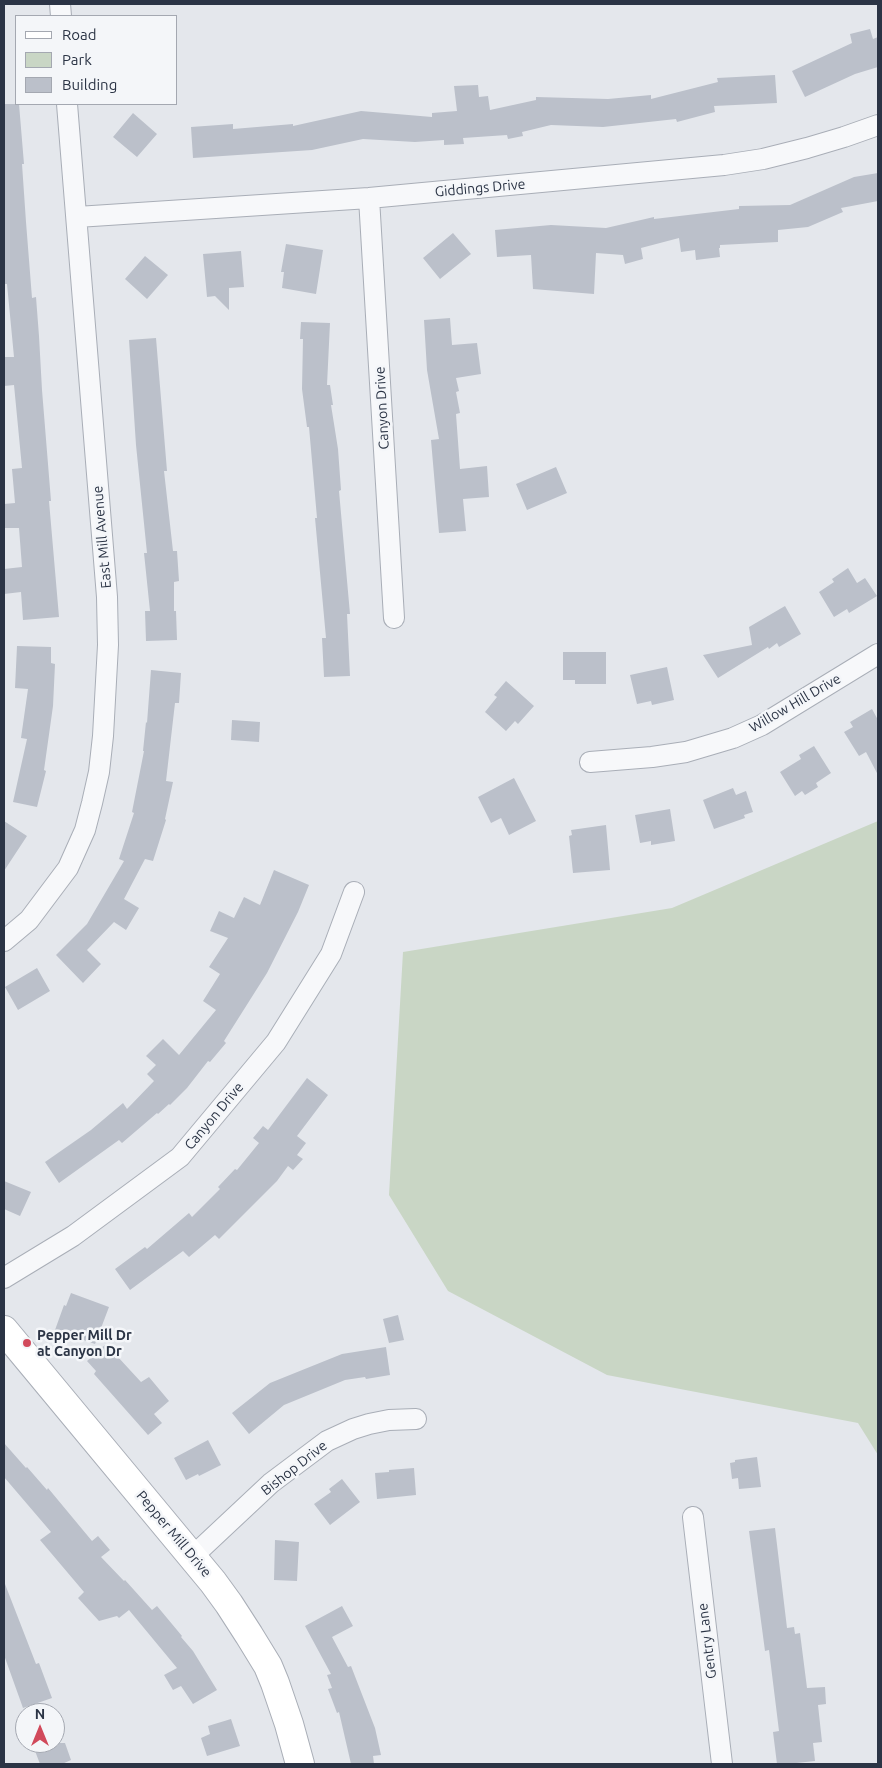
<!DOCTYPE html>
<style>
body{margin:0}
#map{position:relative;width:882px;height:1768px;overflow:hidden;background:#e4e7ec;font-family:Ubuntu,sans-serif}
canvas{display:block}
.frame{position:absolute;inset:0;border:5px solid #2b3445;pointer-events:none}
.legend{position:absolute;left:15px;top:15px;width:162px;height:90px;box-sizing:border-box;background:#f4f6f9;border:1px solid #a4a8b1;margin:0;padding:6px 9px;list-style:none;font-size:15px;color:#2b3445}
.legend li{display:flex;align-items:center;gap:10px;height:25px}
.legend b{width:25px;border:1px solid #a4a8b1}
.north{position:absolute;left:15px;top:1703px;width:50px;height:50px;box-sizing:border-box;background:#f4f6f9;border:1px solid #a4a8b1;border-radius:50%;rotate:0deg;font-size:14px;font-weight:700;line-height:20px;text-align:center;color:#2b3445}
.north::after{content:'';display:block;margin:auto;width:18px;height:22px;background:#d1495b;clip-path:polygon(50% 0,100% 100%,50% 72%,0 100%)}
</style>
<div id="map">
<canvas width="882" height="1768"></canvas>
<div class="frame"></div>
<ul class="legend">
<li><b style="height:6px;background:#fff"></b>Road</li>
<li><b style="height:14px;background:#c9d6c5"></b>Park</li>
<li><b style="height:14px;background:#bbc0ca"></b>Building</li>
</ul>
<div class="north">N</div>
</div>
<script>
const g = document.querySelector('canvas').getContext('2d');
g.lineJoin = 'round';
function fill(path, color) {
  g.fillStyle = color;
  g.fill(path, 'evenodd');
}
function toPath(rows) {
  const path = new Path2D();
  for (const r of rows) {
    path.moveTo(r[0], r[1]);
    for (let i = 2; i < r.length; i += 2) path.lineTo(r[i], r[i + 1]);
  }
  return path;
}
function strokePath(path, color, width, dash) {
  g.strokeStyle = color;
  g.lineWidth = width;
  g.lineCap = dash ? 'butt' : 'round';
  g.setLineDash(dash || []);
  g.stroke(path);
}
function label(font, color, halo, rows, align = 'center') {
  g.font = font + ' Ubuntu,sans-serif';
  g.lineWidth = 5;
  g.setLineDash([]);
  g.textBaseline = 'middle';
  g.strokeStyle = halo;
  g.fillStyle = color;
  for (const [text, x, y, turn = 0] of rows) {
    g.save();
    g.translate(x, y);
    g.rotate((+turn || 0) * Math.PI / 180);
    g.textAlign = isNaN(turn) ? turn : align;
    if (halo) g.strokeText(text, 0, 0);
    g.fillText(text, 0, 0);
    g.restore();
  }
}
fill(toPath([
 [878,821,878,1455,858,1423,607,1375,448,1291,389,1195,403,952,672,908]
]), '#c9d6c5');
fill(toPath([
 [870,29,873,39,878,37,878,67,855,74,805,97,792,71,852,43,850,34],
 [775,75,777,103,714,106,715,112,677,122,676,119,603,127,551,125,522,132,523,136,508,139,507,135,463,138,464,144,444,145,444,140,415,142,363,139,312,150,193,158,191,127,233,124,233,129,293,124,293,126,361,111,432,117,432,113,457,111,454,86,478,85,479,97,488,96,490,110,536,100,536,97,608,99,651,95,651,99,718,82,717,78],
 [4,104,19,104,24,164,22,164,26,222,32,298,36,297,39,336,42,390,51,501,49,501,59,617,23,620,21,592,4,594,4,569,22,567,19,528,4,528,4,504,15,503,12,469,22,468,14,385,4,386,4,357,14,357,7,284,4,284],
 [133,113,157,134,137,157,113,137],
 [878,173,878,201,841,208,843,212,808,227,778,230,778,242,720,245,720,248,719,248,720,257,696,260,695,250,681,252,679,238,641,248,643,259,625,264,623,255,596,253,594,294,533,289,531,255,497,257,495,230,551,225,606,228,654,217,654,219,739,209,739,206,790,205,854,177],
 [453,233,471,254,440,279,423,258],
 [286,244,323,250,316,294,282,288,284,272,281,272],
 [241,251,244,287,229,288,229,310,215,296,207,297,203,254],
 [145,256,168,275,147,299,125,279],
 [450,318,452,345,477,343,481,374,456,378,459,391,456,392,460,413,456,414,460,469,487,466,489,497,463,499,466,531,439,533,431,440,439,439,427,370,424,320],
 [301,322,330,323,327,385,330,385,333,405,331,405,338,449,341,490,339,491,350,614,347,614,350,676,324,677,322,638,326,638,315,518,317,518,309,427,307,427,302,389,303,339,300,339],
 [156,338,167,471,164,471,173,551,177,551,179,581,174,582,174,611,176,611,177,640,146,641,145,611,150,611,144,553,147,553,136,445,129,340],
 [556,467,567,493,527,510,516,484],
 [848,568,857,583,865,578,877,596,849,613,847,609,834,617,819,592,834,582,832,579],
 [785,606,801,634,779,647,777,643,769,649,768,647,718,678,703,655,752,645,749,627],
 [17,646,51,647,51,663,55,664,53,706,44,770,46,771,37,807,13,802,27,739,21,738,28,689,15,688],
 [563,652,606,652,606,684,575,684,575,680,563,680],
 [667,667,674,700,652,705,651,701,637,704,630,675],
 [151,670,181,673,179,703,175,703,166,781,173,782,165,819,166,820,153,861,145,859,124,899,139,908,126,930,114,922,87,950,101,964,83,983,56,955,87,924,124,861,119,859,134,813,132,812,144,751,143,751,146,722,147,723],
 [506,681,534,706,518,724,515,721,506,731,485,712,497,697,494,695],
 [872,709,878,720,878,775,866,752,859,756,844,732,853,727,850,722],
 [232,720,260,722,259,742,231,740],
 [814,746,831,773,816,783,818,787,805,795,802,791,795,796,780,772,801,759,799,755],
 [514,778,536,821,509,835,501,818,491,823,478,797],
 [733,788,736,795,746,791,753,812,744,815,745,818,714,829,703,800],
 [670,809,675,841,651,845,651,841,640,843,635,815],
 [4,821,27,836,4,871],
 [606,825,610,870,573,873,569,836,572,835,571,830],
 [274,870,309,885,298,912,267,973,224,1041,226,1043,210,1062,208,1061,187,1088,170,1105,169,1104,158,1114,157,1113,122,1143,119,1140,59,1183,45,1162,91,1130,123,1103,127,1109,154,1081,147,1074,156,1065,146,1056,163,1039,179,1055,216,1010,203,1001,220,974,209,967,228,938,210,931,219,911,234,918,244,897,260,905],
 [37,968,50,991,18,1010,5,987],
 [307,1078,328,1095,297,1136,306,1143,297,1155,303,1159,293,1170,288,1166,277,1181,219,1239,215,1235,189,1257,183,1251,130,1290,115,1269,145,1247,147,1249,189,1213,192,1217,220,1189,218,1187,235,1169,237,1170,259,1143,253,1138,263,1126,268,1130],
 [4,1181,31,1192,20,1216,4,1209],
 [71,1293,109,1307,95,1344,55,1330,64,1305,66,1306],
 [398,1315,404,1340,389,1343,383,1319],
 [106,1344,141,1382,149,1377,169,1401,154,1414,162,1423,148,1435,94,1374,96,1371,87,1361],
 [386,1347,390,1375,366,1379,365,1377,345,1380,284,1405,249,1434,232,1413,270,1383,342,1354],
 [208,1440,221,1465,199,1476,198,1474,186,1480,174,1458],
 [4,1443,26,1468,27,1467,47,1490,48,1488,92,1541,98,1536,110,1550,101,1557,124,1581,125,1580,152,1610,157,1606,182,1636,181,1637,193,1651,217,1690,193,1704,181,1686,173,1690,164,1675,177,1668,129,1610,119,1618,117,1616,99,1621,78,1598,84,1592,40,1540,51,1532,4,1477],
 [757,1457,761,1487,739,1489,738,1478,732,1479,730,1463,735,1462,735,1460],
 [414,1468,416,1495,377,1499,375,1473,389,1472,389,1470],
 [342,1479,360,1502,330,1525,314,1504,331,1492,329,1489],
 [775,1528,787,1628,794,1627,795,1634,800,1633,807,1688,825,1687,826,1704,818,1705,822,1742,813,1743,815,1761,787,1764,777,1764,773,1732,779,1731,769,1650,765,1651,749,1531],
 [275,1540,299,1542,297,1581,274,1580],
 [4,1584,5,1584,36,1664,39,1663,52,1698,23,1708,4,1655],
 [342,1606,353,1626,332,1637,348,1667,351,1666,375,1728,381,1755,373,1756,374,1764,351,1764,339,1712,337,1713,328,1689,332,1688,327,1675,331,1674,305,1626],
 [231,1719,240,1746,207,1756,201,1738,210,1734,208,1726],
 [32,1743,65,1743,71,1760,62,1764,40,1764]
]), '#bbc0ca');
const street = toPath([
 [60,4,61,16],
 [369,198,394,618],
 [77,217,369,198,724,165,763,159,807,148,844,137,878,125],
 [590,762,652,757,686,752,733,738,762,725,878,654],
 [4,941,29,920,68,868,85,830,92,803,99,772,103,736,108,645,107,597,67,104],
 [4,1278,73,1236,180,1157,276,1042,331,954,354,892],
 [693,1517,722,1764],
 [192,1557,271,1483,327,1441,353,1429,369,1424,389,1420,416,1419]
]);
const secondary = toPath([
 [4,1330,213,1582,229,1604,249,1635,268,1666,275,1683,289,1724,300,1764]
]);
strokePath(street, '#a9aeb7', 22);
strokePath(secondary, '#a9aeb7', 30);
strokePath(street, '#f7f8fa', 20);
strokePath(secondary, '#fff', 28);
for (const [x, y, r, color] of [
 [27,1343,5,"#d1495b"]
]) {
  const dot = new Path2D();
  dot.arc(x, y, r, 0, 2 * Math.PI);
  g.fillStyle = color;
  g.fill(dot);
  strokePath(dot, '#f4f6f9', 2);
}
label('14px', '#2b3445', '#f4f6f9', [
 ["Giddings Drive",480,188,-5],
 ["Canyon Drive",382,408,-93],
 ["East Mill Avenue",102,537,-95],
 ["Willow Hill Drive",795,703,-30],
 ["Canyon Drive",214,1116,-50],
 ["Bishop Drive",294,1468,-38],
 ["Pepper Mill Drive",174,1534,50],
 ["Gentry Lane",707,1641,-97]
]);
label('bold 14px', '#2b3445', '#f4f6f9', [
 ["Pepper Mill Dr",37,1335],
 ["at Canyon Dr",37,1351]
], 'left');
</script>
